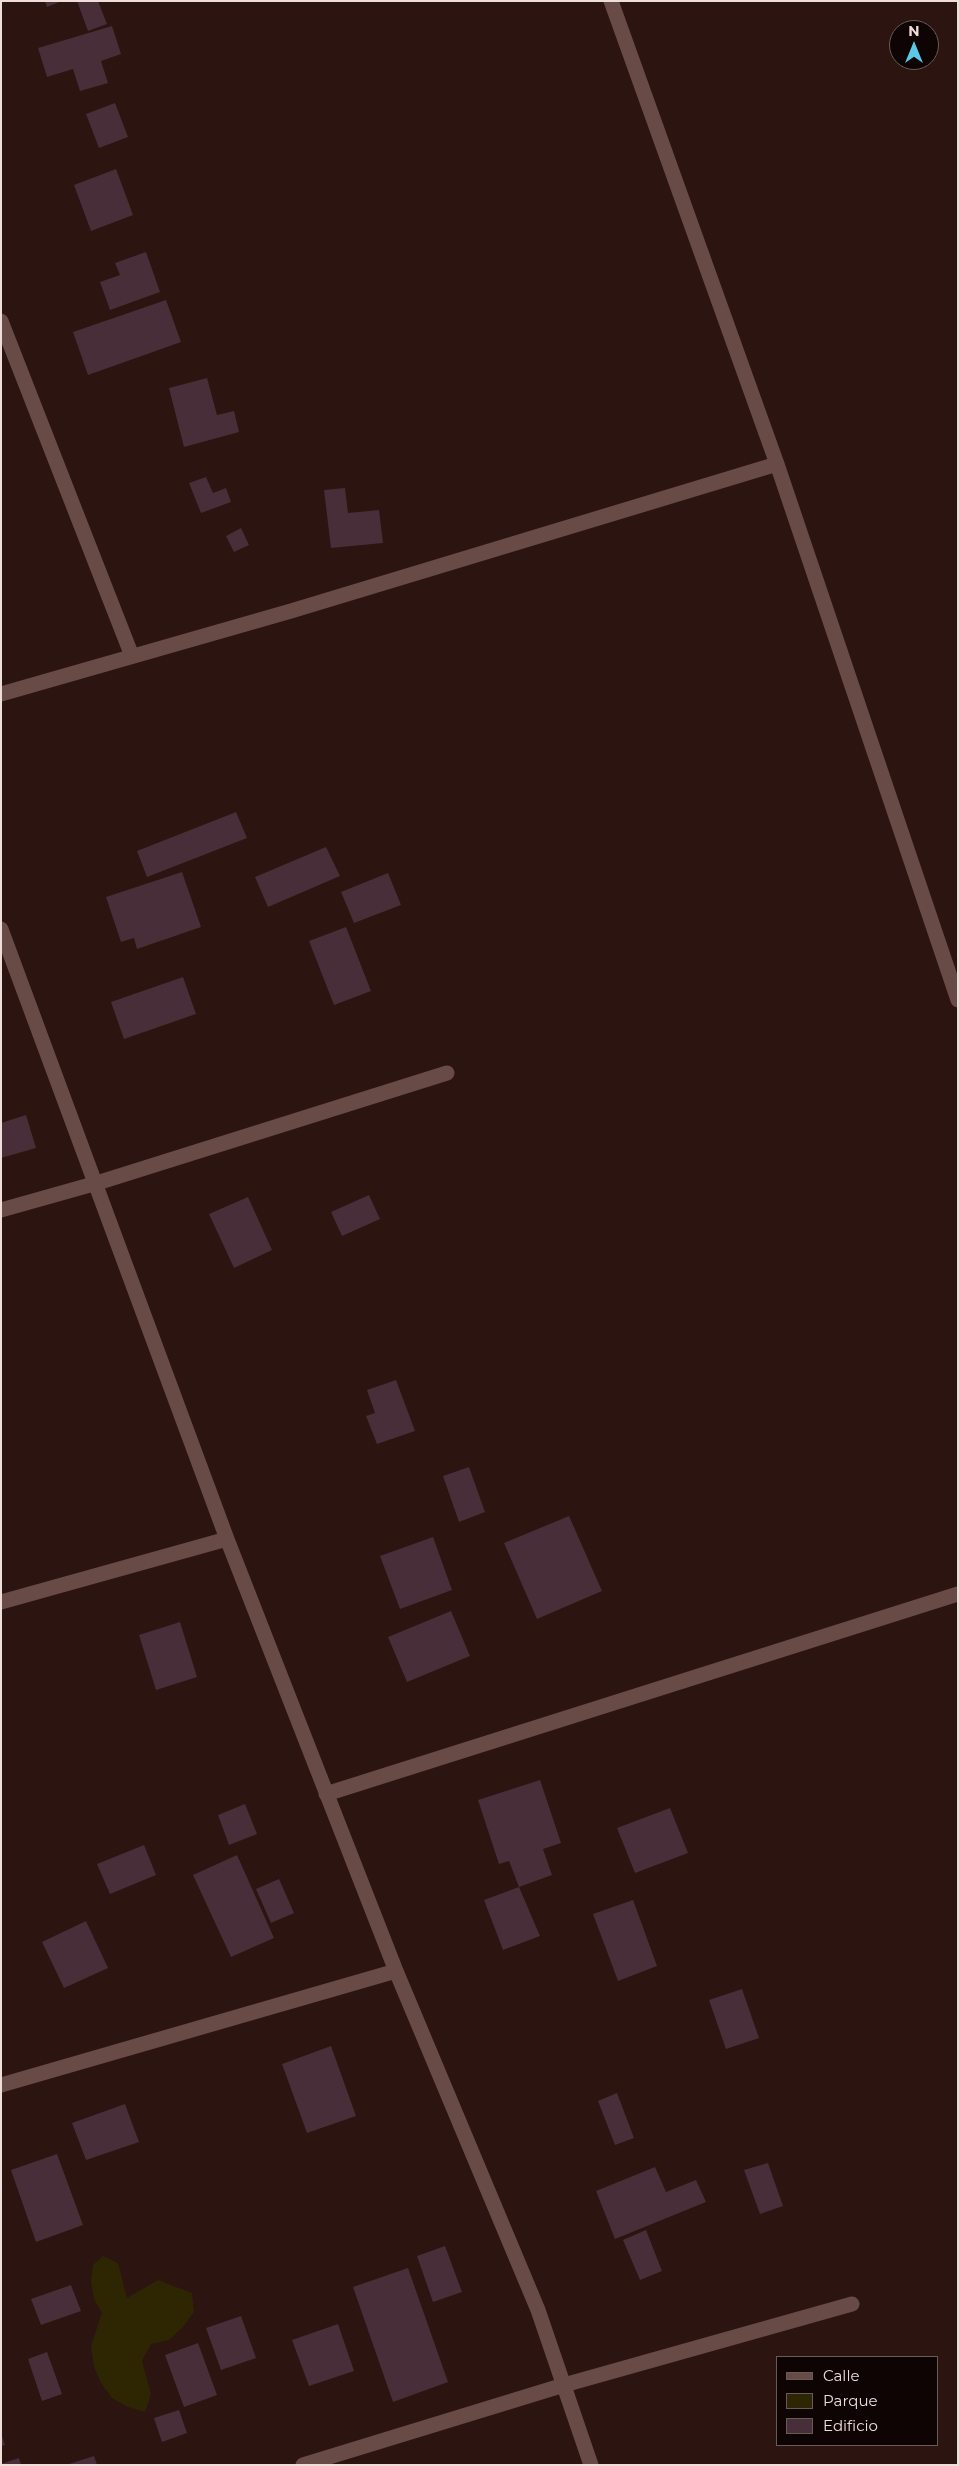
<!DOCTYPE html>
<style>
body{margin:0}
#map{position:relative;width:959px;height:2466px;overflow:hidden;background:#2c1410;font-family:Montserrat,sans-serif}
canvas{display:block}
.frame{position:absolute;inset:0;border:2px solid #efddda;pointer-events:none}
.legend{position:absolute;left:776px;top:2356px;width:162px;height:90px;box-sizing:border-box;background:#0d0403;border:1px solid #675b59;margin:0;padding:6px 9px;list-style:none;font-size:15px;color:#efddda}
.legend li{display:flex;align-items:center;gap:10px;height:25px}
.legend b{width:25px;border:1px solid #675b59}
.north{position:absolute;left:889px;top:20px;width:50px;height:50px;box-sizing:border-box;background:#0d0403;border:1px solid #675b59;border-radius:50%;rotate:0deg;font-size:14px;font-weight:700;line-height:20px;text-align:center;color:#efddda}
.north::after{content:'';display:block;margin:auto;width:18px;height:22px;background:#5bc8e6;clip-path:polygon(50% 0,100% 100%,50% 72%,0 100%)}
</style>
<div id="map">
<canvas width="959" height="2466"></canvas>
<div class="frame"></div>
<ul class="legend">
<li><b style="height:6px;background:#684a46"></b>Calle</li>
<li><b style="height:14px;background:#2e2602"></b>Parque</li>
<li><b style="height:14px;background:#482e38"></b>Edificio</li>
</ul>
<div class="north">N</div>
</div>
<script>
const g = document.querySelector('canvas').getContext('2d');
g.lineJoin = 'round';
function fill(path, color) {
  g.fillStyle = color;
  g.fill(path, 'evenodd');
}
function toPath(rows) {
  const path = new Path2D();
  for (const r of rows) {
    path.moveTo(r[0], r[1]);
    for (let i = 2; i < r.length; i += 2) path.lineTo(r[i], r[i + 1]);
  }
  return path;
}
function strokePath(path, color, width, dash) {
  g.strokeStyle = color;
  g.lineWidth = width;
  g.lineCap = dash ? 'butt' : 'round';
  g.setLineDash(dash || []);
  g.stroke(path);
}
fill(toPath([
 [103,2256,118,2263,127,2298,158,2280,192,2293,194,2312,183,2327,169,2340,151,2344,142,2361,151,2394,145,2412,128,2407,112,2398,101,2383,94,2367,91,2346,102,2313,94,2299,91,2282,93,2265]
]), '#2e2602');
fill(toPath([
 [45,1,62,1,47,7],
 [77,1,98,1,107,24,88,31],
 [112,26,121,54,101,61,108,83,80,91,73,69,47,77,38,48],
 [115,103,128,137,99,148,86,114],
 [116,169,133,215,91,231,74,185],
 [146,252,160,292,110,310,100,282,120,275,115,263],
 [166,300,181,342,88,375,73,332],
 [207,378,217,415,234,411,239,432,184,447,169,388],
 [206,477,213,493,226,488,231,502,201,513,189,483],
 [345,488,348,513,379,510,383,543,331,548,324,490],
 [241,528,249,545,234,552,226,536],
 [236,812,247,838,147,877,137,851],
 [326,847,340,876,268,907,255,877],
 [182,872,201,927,137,949,134,938,121,942,106,897],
 [388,873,401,905,354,923,341,892],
 [346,927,371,991,334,1005,309,941],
 [183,977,196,1014,124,1039,111,1002],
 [26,1115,36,1148,1,1158,1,1123],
 [369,1195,380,1219,342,1236,331,1212],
 [248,1197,272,1250,234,1268,209,1214],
 [396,1380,415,1431,377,1444,366,1416,375,1413,367,1390],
 [469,1467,485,1512,459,1522,443,1476],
 [569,1516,602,1591,537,1619,504,1543],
 [433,1537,452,1590,400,1609,380,1556],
 [451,1611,470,1656,407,1682,388,1637],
 [180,1622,197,1677,156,1690,139,1635],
 [540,1780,561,1843,543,1849,552,1875,519,1887,540,1936,503,1950,484,1900,519,1887,509,1861,499,1864,478,1800],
 [245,1804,257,1834,229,1845,218,1815],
 [670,1808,688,1853,635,1873,617,1828],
 [144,1845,156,1875,110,1894,97,1864],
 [237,1855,274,1938,231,1957,193,1875],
 [279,1879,294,1913,271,1923,256,1889],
 [633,1900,657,1966,618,1981,593,1914],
 [86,1921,108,1968,64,1988,42,1942],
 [742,1989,759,2038,726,2049,709,2000],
 [331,2046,356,2116,307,2133,282,2064],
 [617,2093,634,2138,615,2145,598,2101],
 [125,2104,139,2142,86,2160,72,2123],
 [57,2154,83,2225,36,2242,11,2170],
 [768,2163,783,2206,760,2214,744,2170],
 [655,2167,666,2192,696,2180,706,2202,615,2239,596,2191],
 [646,2230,662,2271,640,2280,623,2240],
 [445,2246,462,2292,433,2302,417,2256],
 [408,2268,448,2382,393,2402,353,2287],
 [71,2285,81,2311,41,2325,31,2299],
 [241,2316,256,2358,221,2370,206,2328],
 [338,2324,354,2371,309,2386,292,2340],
 [198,2343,217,2395,184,2407,165,2355],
 [47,2352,62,2394,42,2401,28,2359],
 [179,2410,187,2433,162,2442,154,2418],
 [1,2434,5,2445,1,2446],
 [94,2456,97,2465,69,2465,69,2464],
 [19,2458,21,2465,1,2465,1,2464]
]), '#482e38');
strokePath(toPath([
 [611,1,777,464,958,1000],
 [1,321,132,656],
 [1,694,291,611,777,464],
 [1,929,227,1539,396,1971,538,2310,591,2465],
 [1,1210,97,1183,447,1073],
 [1,1602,227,1539],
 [326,1794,958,1594],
 [1,2085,396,1971],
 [303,2465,564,2385,852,2304]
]), '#684a46', 15);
</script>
